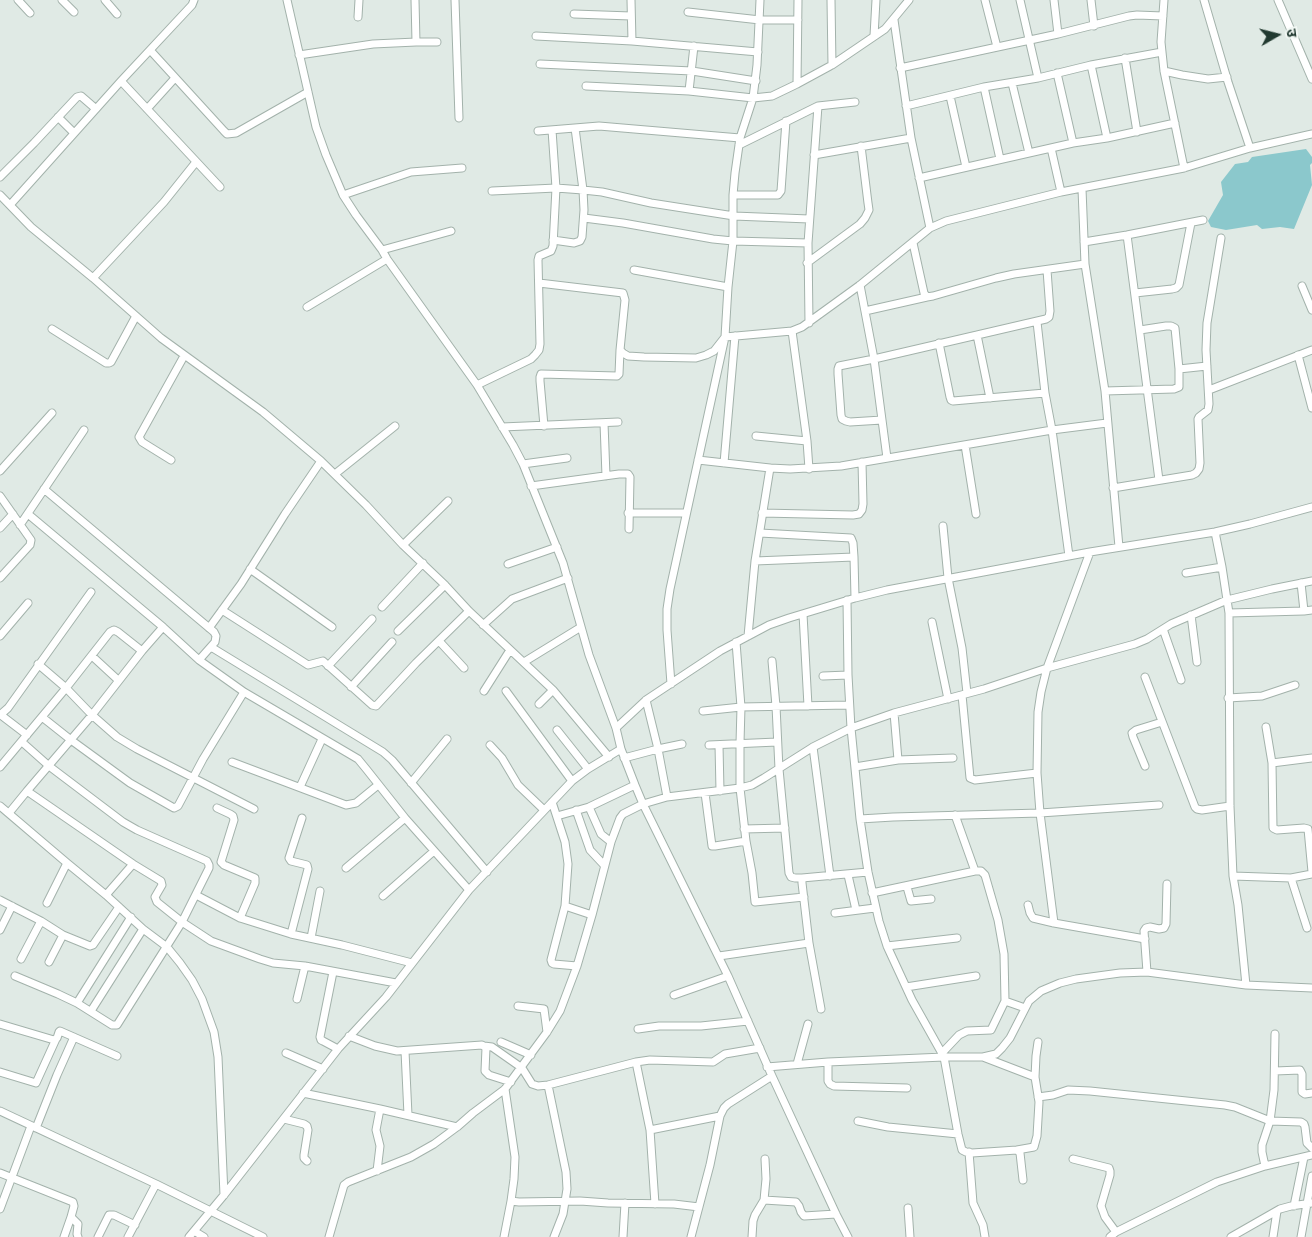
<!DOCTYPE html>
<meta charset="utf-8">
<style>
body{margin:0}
#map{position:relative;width:1312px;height:1237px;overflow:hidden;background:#e0eae5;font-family:Helvetica,"Noto Sans Devanagari",sans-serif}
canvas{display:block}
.north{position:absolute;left:1252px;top:10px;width:50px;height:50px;-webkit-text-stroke:4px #f1f7f3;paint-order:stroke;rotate:82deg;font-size:14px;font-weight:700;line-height:20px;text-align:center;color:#223a31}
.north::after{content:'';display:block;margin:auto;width:18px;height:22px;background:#223a31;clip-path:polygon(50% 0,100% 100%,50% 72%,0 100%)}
</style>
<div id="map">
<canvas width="1312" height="1237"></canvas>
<div class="north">उ</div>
</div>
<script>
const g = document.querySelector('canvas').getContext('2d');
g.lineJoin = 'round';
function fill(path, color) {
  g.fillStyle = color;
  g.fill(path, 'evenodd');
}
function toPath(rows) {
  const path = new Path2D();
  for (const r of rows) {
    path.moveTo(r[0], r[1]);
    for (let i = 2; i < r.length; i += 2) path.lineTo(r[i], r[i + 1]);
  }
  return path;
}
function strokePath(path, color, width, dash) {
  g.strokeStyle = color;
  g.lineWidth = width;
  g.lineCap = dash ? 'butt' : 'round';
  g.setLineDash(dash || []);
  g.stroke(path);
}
fill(toPath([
 [1306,149,1312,157,1312,163,1310,165,1312,185,1294,229,1280,227,1262,229,1257,225,1226,230,1211,227,1208,221,1223,195,1221,182,1235,164,1248,162,1252,157]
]), '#8bc8cc');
const minor = toPath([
 [18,0,30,13],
 [62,0,74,12],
 [105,0,117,14],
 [287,0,316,127,326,155,343,195,356,215,382,250,387,259,477,385,513,445,523,464,563,563,589,655,616,728,621,749,635,785,643,804,728,976,772,1076,836,1214,848,1237],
 [415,0,416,42,437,42],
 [455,0,459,118],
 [631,0,632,41],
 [831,0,832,65],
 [985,0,997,47],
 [1020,0,1038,78],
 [1054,0,1058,34],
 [1091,0,1094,26],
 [1164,0,1161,42,1162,52,1164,71,1184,168],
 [1204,0,1228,82,1250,148],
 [1278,0,1312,79],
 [688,12,760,20,798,20],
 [574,14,631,16],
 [358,17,359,0],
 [894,20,911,138,930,228],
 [536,36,632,41,758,52],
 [874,36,876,0],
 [150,50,224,131,227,134,236,133,308,92],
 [299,55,373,44,416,42],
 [1125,58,1137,132],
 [540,64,692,71,756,81],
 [1091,65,1107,138],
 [900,68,1058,34,1129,16,1137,15,1163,16],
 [1164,71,1182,75,1208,79,1227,77],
 [1057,73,1073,143],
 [121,81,220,187],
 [1012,83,1029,153],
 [797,84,798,0],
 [586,86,689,91,753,98,772,96,797,84,832,65,885,29,909,0],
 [984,87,1000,159],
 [689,91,694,46],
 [950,96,966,167],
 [906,106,984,87,1038,78,1091,65,1162,52],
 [147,109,175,78],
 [58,117,74,133],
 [538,131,599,126,740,138],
 [739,145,818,106,855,102],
 [1051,148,1061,192],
 [814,155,911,138],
 [0,177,34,143,77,97,81,96,96,109],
 [919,178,1073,143,1107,138,1175,123],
 [1082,189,1085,264,1105,391,1119,547],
 [492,191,556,188,583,190,602,192,651,203,734,216,809,219],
 [0,195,31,227,93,278,161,338,263,412,321,461,366,505,403,545,445,585,469,611,553,690,609,757],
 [343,195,411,172,462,168],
 [733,195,778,195,781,191,786,121],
 [10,205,121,81,192,5,194,0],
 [584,218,623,223,713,239,733,241,808,243],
 [1127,235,1159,480],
 [553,240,574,243,580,241,582,237,584,210,583,190,575,128],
 [1084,242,1127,235,1203,220],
 [913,243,924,293,927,297,933,296,996,278,1014,274,1085,264],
 [382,250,451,231],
 [807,263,860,224,865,218,869,210,868,203,861,146],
 [634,270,728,287],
 [93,278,164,202,196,162],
 [539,283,623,293,625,300,620,350,623,353,628,356,644,357,696,358,706,355,714,351,725,337,792,331,802,327,860,285,930,228,946,221,1061,192,1184,168,1250,148,1312,134],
 [860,285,874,359,887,458],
 [1302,286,1312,310],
 [1135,293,1172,289,1176,288,1179,285,1191,223],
 [307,307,387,259],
 [865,311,927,297],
 [1037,322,1045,393,1052,430,1069,556],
 [809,323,808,243,818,106],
 [52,329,106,363,109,363,111,362,136,316],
 [792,331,807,441,809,469],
 [977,335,990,398],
 [939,343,950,397,951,400,953,401,1045,393],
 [1298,355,1312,408],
 [1179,369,1207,366],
 [477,385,531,359,535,355,539,350,540,344,538,260,539,256,551,251,553,246,556,188,552,130],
 [1209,390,1312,350],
 [1105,391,1174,389,1179,387,1179,369,1175,328,1171,326,1166,326,1140,330],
 [882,420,850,422,846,421,842,419,841,415,838,374,838,369,839,366,874,359,1046,319,1049,317,1050,311,1047,270],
 [604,423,606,476],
 [544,426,540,381,540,377,541,374,617,376,619,374,620,350],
 [502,427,618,422],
 [756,436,807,441],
 [965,445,976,514],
 [171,460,142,442,139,437,184,356],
 [698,460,770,468,790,469,841,466,1052,430,1107,423],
 [724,463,735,336],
 [523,464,567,458],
 [0,471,52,413],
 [335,474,395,426],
 [531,486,619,474,628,474,630,477,629,529],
 [1113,488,1192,475,1196,473,1199,469,1200,463,1198,419,1199,417,1208,410,1209,404,1206,350,1207,323,1221,238],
 [44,489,214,632,216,636,215,642,199,660],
 [0,496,31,540,30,545,0,578],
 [628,513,686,513],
 [762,513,853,515,859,514,862,510,863,504,862,462],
 [28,514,163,627,199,660,244,692,358,759,367,770,405,818,469,890],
 [20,525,84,430],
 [943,526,948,578,962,648,967,693],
 [0,528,13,514],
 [1215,532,1222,567,1229,613,1230,806,1233,876,1238,905,1246,985],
 [760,533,851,538,853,543,854,557,855,598],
 [403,545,448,501],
 [755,561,854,557],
 [508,564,557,547],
 [250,569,332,627],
 [1186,573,1222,567],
 [1301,583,1304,611,1312,610],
 [847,600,848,675,851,728,860,819,868,872,879,921,887,946,912,1000,944,1057,958,1134,962,1150,966,1152,972,1153,1017,1150,1020,1153,1023,1180],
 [382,607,423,563],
 [222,610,308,665,323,661,372,705,376,706,416,663,469,611],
 [1229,613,1304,611],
 [803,614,808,706],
 [1191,615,1197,662],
 [932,622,948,699],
 [483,625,512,599,568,578],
 [163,627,142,651,92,715,27,791,133,864,161,881,162,885,155,897,157,902,182,922,211,941,260,959,273,963,305,966,396,983],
 [209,628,241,584,285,514,321,461],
 [1163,629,1181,680],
 [398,631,445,585],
 [0,636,28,603],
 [748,636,755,561,770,468],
 [439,641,464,668],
 [736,642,741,707,740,743,740,788,746,841,752,873,755,902,804,897],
 [211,647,383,752,392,760,487,872],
 [92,656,118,680],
 [772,661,776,706,779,769,789,873,791,877,795,878,802,878,868,872],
 [524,662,581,627],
 [38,664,66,688,92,715,117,737,137,749,254,809],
 [328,666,372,619],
 [823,676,848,675],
 [1145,677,1195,807,1197,809,1202,810,1230,806],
 [671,684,667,630,667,609,670,589,725,337,728,287,733,241,733,195,735,173,740,138,753,98,757,65,760,0],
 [351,687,392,642],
 [484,691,510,650],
 [506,691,572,781],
 [962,695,970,778,975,780,1037,773],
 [1228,698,1262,696,1295,685],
 [646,700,658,749,667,797],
 [539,704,553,690],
 [703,711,741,707,849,705],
 [894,713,898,760],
 [0,715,8,708,91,592],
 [1,715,27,735],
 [42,717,71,740,130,783,174,808,178,806,203,759,244,692],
 [1266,727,1272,763,1273,828,1277,830,1304,828,1308,829,1312,872],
 [616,728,646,700,720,651,769,625,789,618,855,598,887,590,1090,552,1215,532,1250,524,1312,507],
 [557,730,588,769],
 [490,745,502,758,518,785,544,810],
 [709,745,777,742],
 [719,745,720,791],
 [813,747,830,876],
 [624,758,658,749,682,744],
 [232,762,346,805,356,803,378,785],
 [1272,763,1312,758],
 [1145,766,1133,737,1132,733,1136,730,1162,722],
 [0,767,66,688,110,632,114,630,118,632,142,651],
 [855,767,898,760,953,758],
 [411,783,447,739],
 [300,787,322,739],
 [705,793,712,846,715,846,746,841],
 [552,802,565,842,568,864,565,906,551,960,552,963,554,964,577,966],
 [0,806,67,863,106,895,143,929,167,947,180,963,192,980,202,999,214,1032,218,1057,224,1195],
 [589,807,601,834,611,842],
 [217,808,230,814,233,816,234,820,221,862,224,865,255,878,255,883,240,918],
 [576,810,590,850,604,865],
 [9,813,27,791],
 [955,815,975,871],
 [557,816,589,807,635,785],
 [860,819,893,817,1040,813,1159,805],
 [744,829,785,828],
 [346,868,405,818],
 [848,875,856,910],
 [1233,876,1291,878,1312,874],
 [802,878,802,883,809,943,821,1009],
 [1291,878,1307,928],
 [907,887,911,901,931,899],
 [872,893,975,871,981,871,985,875,998,920,1004,954,1005,1001,991,1030,967,1031,959,1035,942,1053],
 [106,895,133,864],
 [196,895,240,918,291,934,342,945,412,963],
 [383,896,434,851],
 [0,900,41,921,63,935,90,946,93,945,119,907],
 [47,903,67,863],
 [1028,905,1030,913,1033,918,1054,923,1145,939],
 [565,906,592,915],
 [835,913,875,908],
 [1054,923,1040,813,1037,773,1038,712,1041,692,1047,668,1090,552],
 [0,930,12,906],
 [291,934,308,869,307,865,291,861,289,858,302,818],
 [311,938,320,891],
 [887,946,957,938],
 [719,956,809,943],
 [21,959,41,921],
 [49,962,63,935],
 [333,972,320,1037,321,1040,323,1041,338,1049],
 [1147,972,1144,931,1146,928,1150,927,1159,929,1164,928,1166,924,1167,884],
 [15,976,58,994,77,1003,112,1025,117,1025,182,922,209,868,209,865,207,861,137,830,123,822,49,766,22,742],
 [906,987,976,976],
 [674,995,728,976],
 [297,999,305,966],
 [1005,1001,1025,1008],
 [77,1003,131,917],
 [518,1006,544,1009,547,1032],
 [91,1011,143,929],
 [0,1024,54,1040,57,1038,59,1032,60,1031,117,1056],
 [638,1029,659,1026,701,1026,748,1021],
 [349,1036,375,1046,397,1051,482,1045,485,1047,486,1048,485,1071,489,1075,511,1082],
 [501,1042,531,1055],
 [484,1046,492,1047,522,1068,532,1084,538,1086,548,1085,636,1062,650,1060,713,1062,725,1054,760,1048],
 [405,1051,408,1115],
 [286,1053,323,1069],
 [983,1057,1035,1077],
 [636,1062,650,1130,655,1204],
 [828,1062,828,1081,830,1084,834,1086,907,1088],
 [797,1064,808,1024],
 [767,1067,828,1062,944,1057,983,1057,996,1054,1002,1048,1010,1038,1029,1001,1041,991,1060,983,1076,979,1120,973,1147,972,1246,985,1312,988],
 [1275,1071,1300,1070,1302,1074,1302,1092,1305,1094,1312,1093],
 [0,1072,36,1083,56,1039],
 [548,1085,566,1172,567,1189,563,1214,554,1237],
 [505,1089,515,1157,514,1179,511,1201,519,1202,580,1201,608,1203,674,1204,699,1207],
 [303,1093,380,1109,457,1127],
 [1038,1097,1053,1095,1068,1090,1090,1091,1225,1105,1235,1107,1270,1121,1301,1122,1304,1124,1305,1127,1307,1143,1312,1148],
 [0,1111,156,1184,263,1237],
 [284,1119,304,1124,307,1126,308,1130,304,1155,304,1158,307,1161],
 [858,1121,888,1127,958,1134],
 [36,1128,57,1075,74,1037],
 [650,1130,720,1116],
 [1017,1150,1034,1147,1037,1136,1039,1102,1035,1077,1036,1056,1038,1042],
 [969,1152,973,1203,983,1225,985,1237],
 [1073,1159,1109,1168,1110,1171,1110,1175,1101,1206,1105,1217,1116,1232],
 [1265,1166,1262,1152,1262,1145,1270,1121,1274,1090,1275,1034],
 [377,1171,380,1146,376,1130,380,1109],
 [0,1173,73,1202,74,1206,71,1217,78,1224,77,1234,78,1237],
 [764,1200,796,1202,799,1206,801,1212,804,1216,836,1214],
 [1294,1206,1304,1157],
 [908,1208,910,1237],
 [0,1209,31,1126],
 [194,1231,204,1237],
 [64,1237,71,1217],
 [98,1237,109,1215,114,1215,135,1225],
 [128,1237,156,1184],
 [189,1237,224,1195,338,1049,386,997,469,890,572,781,588,769,621,749],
 [329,1237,344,1185,348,1182,411,1157,434,1144,457,1127,473,1113,505,1089,547,1032,560,1011,577,966,592,915,611,842,620,818,623,814,643,804,667,797,740,788,752,785,764,778,813,747,851,728,894,713,984,689,1047,668,1135,644,1147,639,1171,624,1227,600,1272,589,1312,581],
 [504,1237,511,1201],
 [623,1237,625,1203],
 [691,1237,710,1165,720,1116,724,1108,728,1104,772,1076],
 [752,1237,753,1221,755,1215,764,1200,766,1179,765,1159],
 [1110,1237,1116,1232,1217,1182,1265,1166,1312,1155],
 [1231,1237,1280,1209,1291,1206,1312,1203],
 [1273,1237,1277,1211],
 [1301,1237,1312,1176]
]);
strokePath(minor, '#a3b2ab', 9);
strokePath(minor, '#fff', 7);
</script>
